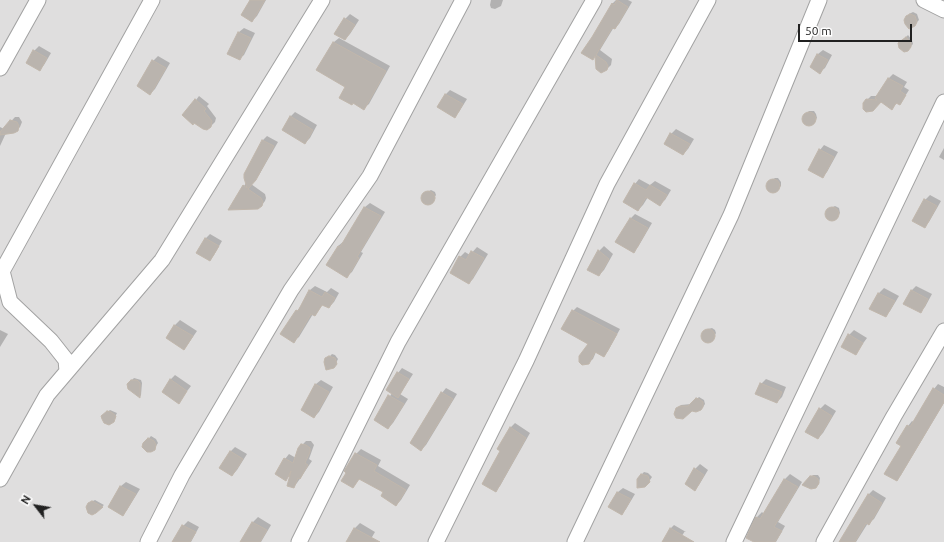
<!DOCTYPE html>
<style>
body{margin:0}
#map{position:relative;width:944px;height:542px;overflow:hidden;background:#f0eee8;font-family:Ubuntu,sans-serif}
canvas{display:block}
.north{position:absolute;left:16px;top:486px;width:40px;height:40px;-webkit-text-stroke:3px #fff;paint-order:stroke;rotate:301deg;font-size:11px;font-weight:700;line-height:16px;text-align:center;color:#212121}
.north::after{content:'';display:block;margin:auto;width:14px;height:18px;background:#212121;clip-path:polygon(50% 0,100% 100%,50% 72%,0 100%)}
.scale{position:absolute;left:798px;top:24px;width:114px;height:18px;box-sizing:border-box;border:2px solid #212121;border-top:0;padding-left:5px;font-size:12px;line-height:14px;white-space:nowrap;color:#212121;-webkit-text-stroke:3px #fff;paint-order:stroke}
</style>
<div id="map">
<canvas width="944" height="542"></canvas>
<div class="north">N</div>
<div class="scale">50 m</div>
</div>
<script>
const g = document.querySelector('canvas').getContext('2d');
g.lineJoin = 'round';
function fill(path, color) {
  g.fillStyle = color;
  g.fill(path, 'evenodd');
}
function toPath(rows) {
  const path = new Path2D();
  for (const r of rows) {
    if (r.length === 3) {
      path.moveTo(r[0] + r[2], r[1]);
      path.arc(r[0], r[1], r[2], 0, 2 * Math.PI);
      continue;
    }
    path.moveTo(r[0], r[1]);
    for (let i = 2; i < r.length; i += 2) path.lineTo(r[i], r[i + 1]);
  }
  return path;
}
function strokePath(path, color, width, dash) {
  g.strokeStyle = color;
  g.lineWidth = width;
  g.lineCap = dash ? 'butt' : 'round';
  g.setLineDash(dash || []);
  g.stroke(path);
}
fill(toPath([
 [0,0,944,0,944,542,0,542]
]), '#dfdede');
fill(toPath([
 [251,0,266,0,257,16,252,21],
 [491,0,503,0,501,6,495,9,491,8,490,5],
 [616,0,628,0,632,2,619,24,615,28,614,27,600,50,612,59,611,65,607,69,596,55,593,59,612,4],
 [913,12,917,14,919,20,916,23,909,14],
 [350,14,359,20,350,34,345,39,345,19],
 [244,28,255,33,244,55,239,59,228,54,239,32],
 [908,35,912,40,913,44,910,47,899,44],
 [339,38,390,66,369,104,364,108,346,87,318,70,334,42],
 [39,46,51,53,44,65,39,70,34,51],
 [823,50,832,55,825,68,820,72,812,67,818,54],
 [158,56,170,63,155,89,150,94,153,61],
 [893,74,907,82,904,87,909,90,900,104,897,103,892,108,881,101,864,103,871,96,878,96,889,78],
 [450,90,467,99,459,112,455,116,438,107,446,94],
 [199,96,209,104,207,106,216,118,215,122,211,126,194,122,196,100],
 [809,111,814,111,816,114,817,118,810,124,805,123,803,120,804,117],
 [295,112,317,125,310,138,305,143,290,117],
 [15,117,19,117,22,122,20,127,16,131,6,133,0,146,0,127,4,129],
 [676,129,694,139,688,149,683,154,671,134],
 [267,136,278,142,259,175,251,184,265,194,266,198,265,201,261,206,244,186,246,183,245,174,263,140],
 [824,145,838,152,827,172,822,177,820,150],
 [944,148,944,160,939,157],
 [775,178,778,178,781,182,781,186,775,191,771,191,768,187,769,182],
 [639,179,650,185,655,181,671,190,665,200,660,204,648,197,643,205,638,210,635,184],
 [431,190,435,192,436,195,433,200,427,204,424,202,422,199,424,194],
 [930,195,941,201,929,222,925,226,925,200],
 [370,203,385,212,361,252,363,253,352,272,347,276,338,246,343,242,344,242,365,207],
 [835,206,839,208,840,213,835,219,832,220,828,219,827,214,831,208],
 [635,214,652,223,638,247,633,251,630,219],
 [210,234,222,241,214,255,210,260,205,239],
 [604,246,613,254,604,270,599,275,599,251],
 [477,247,488,254,473,279,469,283,460,257,465,252,470,255],
 [315,286,327,292,331,288,339,293,334,302,329,307,323,304,315,315,313,314,299,337,294,341,297,311,301,306,310,290],
 [916,286,932,294,925,307,921,311,911,291],
 [884,288,899,296,890,311,885,316,871,308,879,293],
 [577,307,620,329,608,351,604,356,596,352,593,359,588,363,590,343,573,311],
 [180,320,197,331,188,344,184,349,167,338,175,325],
 [712,328,715,330,716,333,712,341,706,341,703,339,703,336,708,329],
 [0,330,8,334,0,347],
 [854,330,867,338,856,353,849,335],
 [332,354,335,355,338,359,335,365,328,358],
 [402,368,413,374,400,394,408,399,393,423,388,428,375,420,392,393,398,373],
 [175,375,191,386,178,403,170,380],
 [134,378,141,380,142,383,141,395,140,397,128,384],
 [766,379,786,387,782,397,777,402,761,384],
 [321,380,333,387,319,412,314,417,302,410,316,384],
 [938,384,944,387,944,403,901,475,897,480,902,445,908,426,912,421,914,422,934,389],
 [446,388,457,394,426,445,421,450,442,393],
 [699,397,704,400,705,404,703,407,678,408,681,405,691,404],
 [825,404,836,411,823,433,818,438,820,409],
 [110,410,117,413,113,421,102,416],
 [515,423,530,433,500,486,495,490,501,451,510,428],
 [151,436,156,439,158,443,154,449,144,444],
 [306,441,311,441,314,445,309,459,312,461,297,483,293,487,292,474,286,479,285,459,289,454,296,458,299,448],
 [235,447,247,454,237,470,232,475,220,468,231,451],
 [361,449,381,460,378,466,410,485,401,500,396,505,385,492,360,478,353,487,356,454],
 [700,464,708,470,699,485,695,490,695,469],
 [644,472,648,473,652,477,648,483,638,478],
 [790,474,802,482,778,522,785,526,776,542,765,542,750,532,757,517,762,512,764,514,785,479],
 [813,475,818,475,820,478,819,484,817,486,804,485],
 [126,482,140,489,127,510,122,515,109,507,121,486],
 [623,488,635,494,626,509,622,514,610,507,618,492],
 [873,490,886,498,874,519,869,523,868,523,856,542,840,542,868,495],
 [95,500,104,505,94,513,91,502],
 [258,517,271,525,261,542,247,542,243,540,253,522],
 [188,521,199,527,191,542,174,542,183,526],
 [360,523,375,532,369,542,347,542,355,528],
 [674,525,686,532,685,531,678,542,663,542,670,529]
]), '#0003');
const building = toPath([
 [250,0,265,0,252,22,241,15,250,0],
 [617,0,628,7,615,29,612,28,596,55,606,62,608,66,607,70,601,73,596,69,595,56,593,60,581,53,592,37,612,3,614,5,617,0],
 [910,14,915,16,917,22,915,26,909,29,905,24,904,20,906,16,910,14],
 [344,18,355,25,345,40,334,34,344,18],
 [238,32,251,38,240,60,227,54,238,32],
 [906,37,911,43,911,47,908,51,904,52,899,48,898,43,906,37],
 [333,42,386,71,364,110,353,103,352,105,339,98,345,87,316,70,333,42],
 [33,50,47,58,40,71,26,63,33,50],
 [817,54,828,60,820,74,810,67,817,54],
 [152,60,166,68,150,95,137,86,152,60],
 [888,78,903,86,900,91,906,95,900,105,896,103,892,110,881,102,873,111,866,112,863,109,863,103,866,99,877,100,875,98,888,78],
 [445,94,463,104,455,118,437,107,445,94],
 [195,99,206,109,204,111,212,121,211,127,207,130,203,129,194,123,193,125,182,115,195,99],
 [809,119,7],
 [290,116,313,130,305,144,282,130,290,116],
 [10,120,17,122,19,126,18,131,14,133,0,135,0,132,10,120],
 [670,133,690,144,683,155,664,144,670,133],
 [262,140,274,146,256,180,248,189,261,198,263,202,262,206,258,209,228,210,243,185,247,188,244,178,244,174,262,140],
 [819,149,834,157,823,178,808,170,819,149],
 [773,186,7],
 [634,183,646,190,650,185,667,195,660,206,646,197,638,211,623,202,634,183],
 [428,198,7],
 [924,199,937,206,925,228,912,221,924,199],
 [364,207,381,216,357,257,359,258,347,278,326,265,338,246,340,247,364,207],
 [832,214,7],
 [630,218,648,228,634,253,615,242,630,218],
 [205,238,219,246,210,261,196,253,205,238],
 [598,250,609,259,599,276,587,270,598,250],
 [471,251,484,258,469,284,450,273,459,256,466,260,471,251],
 [309,290,322,297,325,292,335,298,329,308,322,305,315,316,311,314,294,343,280,334,296,310,298,311,309,290],
 [911,290,928,299,921,313,903,304,911,290],
 [878,293,895,301,886,317,869,309,878,293],
 [572,310,617,334,604,357,595,352,589,364,582,365,579,362,579,356,588,344,561,329,572,310],
 [174,325,193,336,184,350,166,338,174,325],
 [708,336,7],
 [848,334,863,343,856,355,841,347,848,334],
 [329,356,335,358,337,364,334,368,326,370,324,362,325,358,329,356],
 [397,372,409,379,398,398,386,390,397,372],
 [170,379,187,391,179,404,162,392,170,379],
 [131,380,137,380,140,383,140,398,128,389,127,384,131,380],
 [760,383,782,392,777,403,755,394,760,383],
 [315,384,329,392,314,418,301,410,315,384],
 [933,388,944,395,944,402,897,481,884,474,901,446,896,443,907,425,910,427,933,388],
 [441,392,453,399,421,451,410,443,441,392],
 [388,395,404,404,388,429,374,420,388,395],
 [696,398,699,399,703,402,703,407,701,410,696,412,692,411,683,419,676,418,674,414,676,408,680,406,688,406,696,398],
 [819,408,832,416,818,439,805,432,819,408],
 [107,411,111,412,116,416,114,422,109,425,104,423,102,419,101,416,107,411],
 [510,427,526,438,496,492,482,484,500,451,497,449,510,427],
 [148,438,154,441,156,445,155,450,151,452,147,452,142,447,143,443,148,438],
 [301,444,306,445,310,448,310,452,305,463,308,465,300,479,298,478,294,488,287,486,291,471,286,481,275,474,284,458,293,463,298,448,301,444],
 [230,451,243,459,232,476,219,468,230,451],
 [355,453,377,465,374,471,406,490,396,506,381,496,383,492,359,479,353,488,341,481,346,473,344,471,355,453],
 [694,468,704,475,695,491,685,484,694,468],
 [641,474,648,476,650,482,645,487,637,488,637,479,641,474],
 [810,476,814,476,818,479,819,483,816,488,811,489,802,485,810,476],
 [784,479,798,487,774,527,782,531,775,542,754,542,746,538,755,518,756,517,760,519,784,479],
 [120,486,136,494,123,516,108,507,120,486],
 [617,492,631,499,622,515,608,507,617,492],
 [868,494,882,503,869,525,866,523,855,542,839,542,868,494],
 [92,501,103,507,96,513,92,515,88,513,86,507,88,503,92,501],
 [252,522,267,530,260,542,240,542,252,522],
 [182,525,196,532,190,542,172,542,182,525],
 [354,528,380,542,346,542,354,528],
 [670,528,694,542,662,542,670,528]
]);
fill(building, '#bab4ae');
strokePath(building, '#c1b7ac', 1);
const minor = toPath([
 [924,0,944,10],
 [0,68,38,0],
 [2,271,10,302,51,341,66,360,67,371],
 [0,275,152,0],
 [0,479,47,395,162,260,322,0],
 [148,542,182,475,291,290,370,176,463,0],
 [299,542,398,342,594,0],
 [436,542,526,361,607,184,708,0],
 [575,542,731,215,819,0],
 [734,542,944,102],
 [824,542,894,416,944,331]
]);
strokePath(minor, '#a2a2a2', 17);
strokePath(minor, '#fff', 15);
</script>
